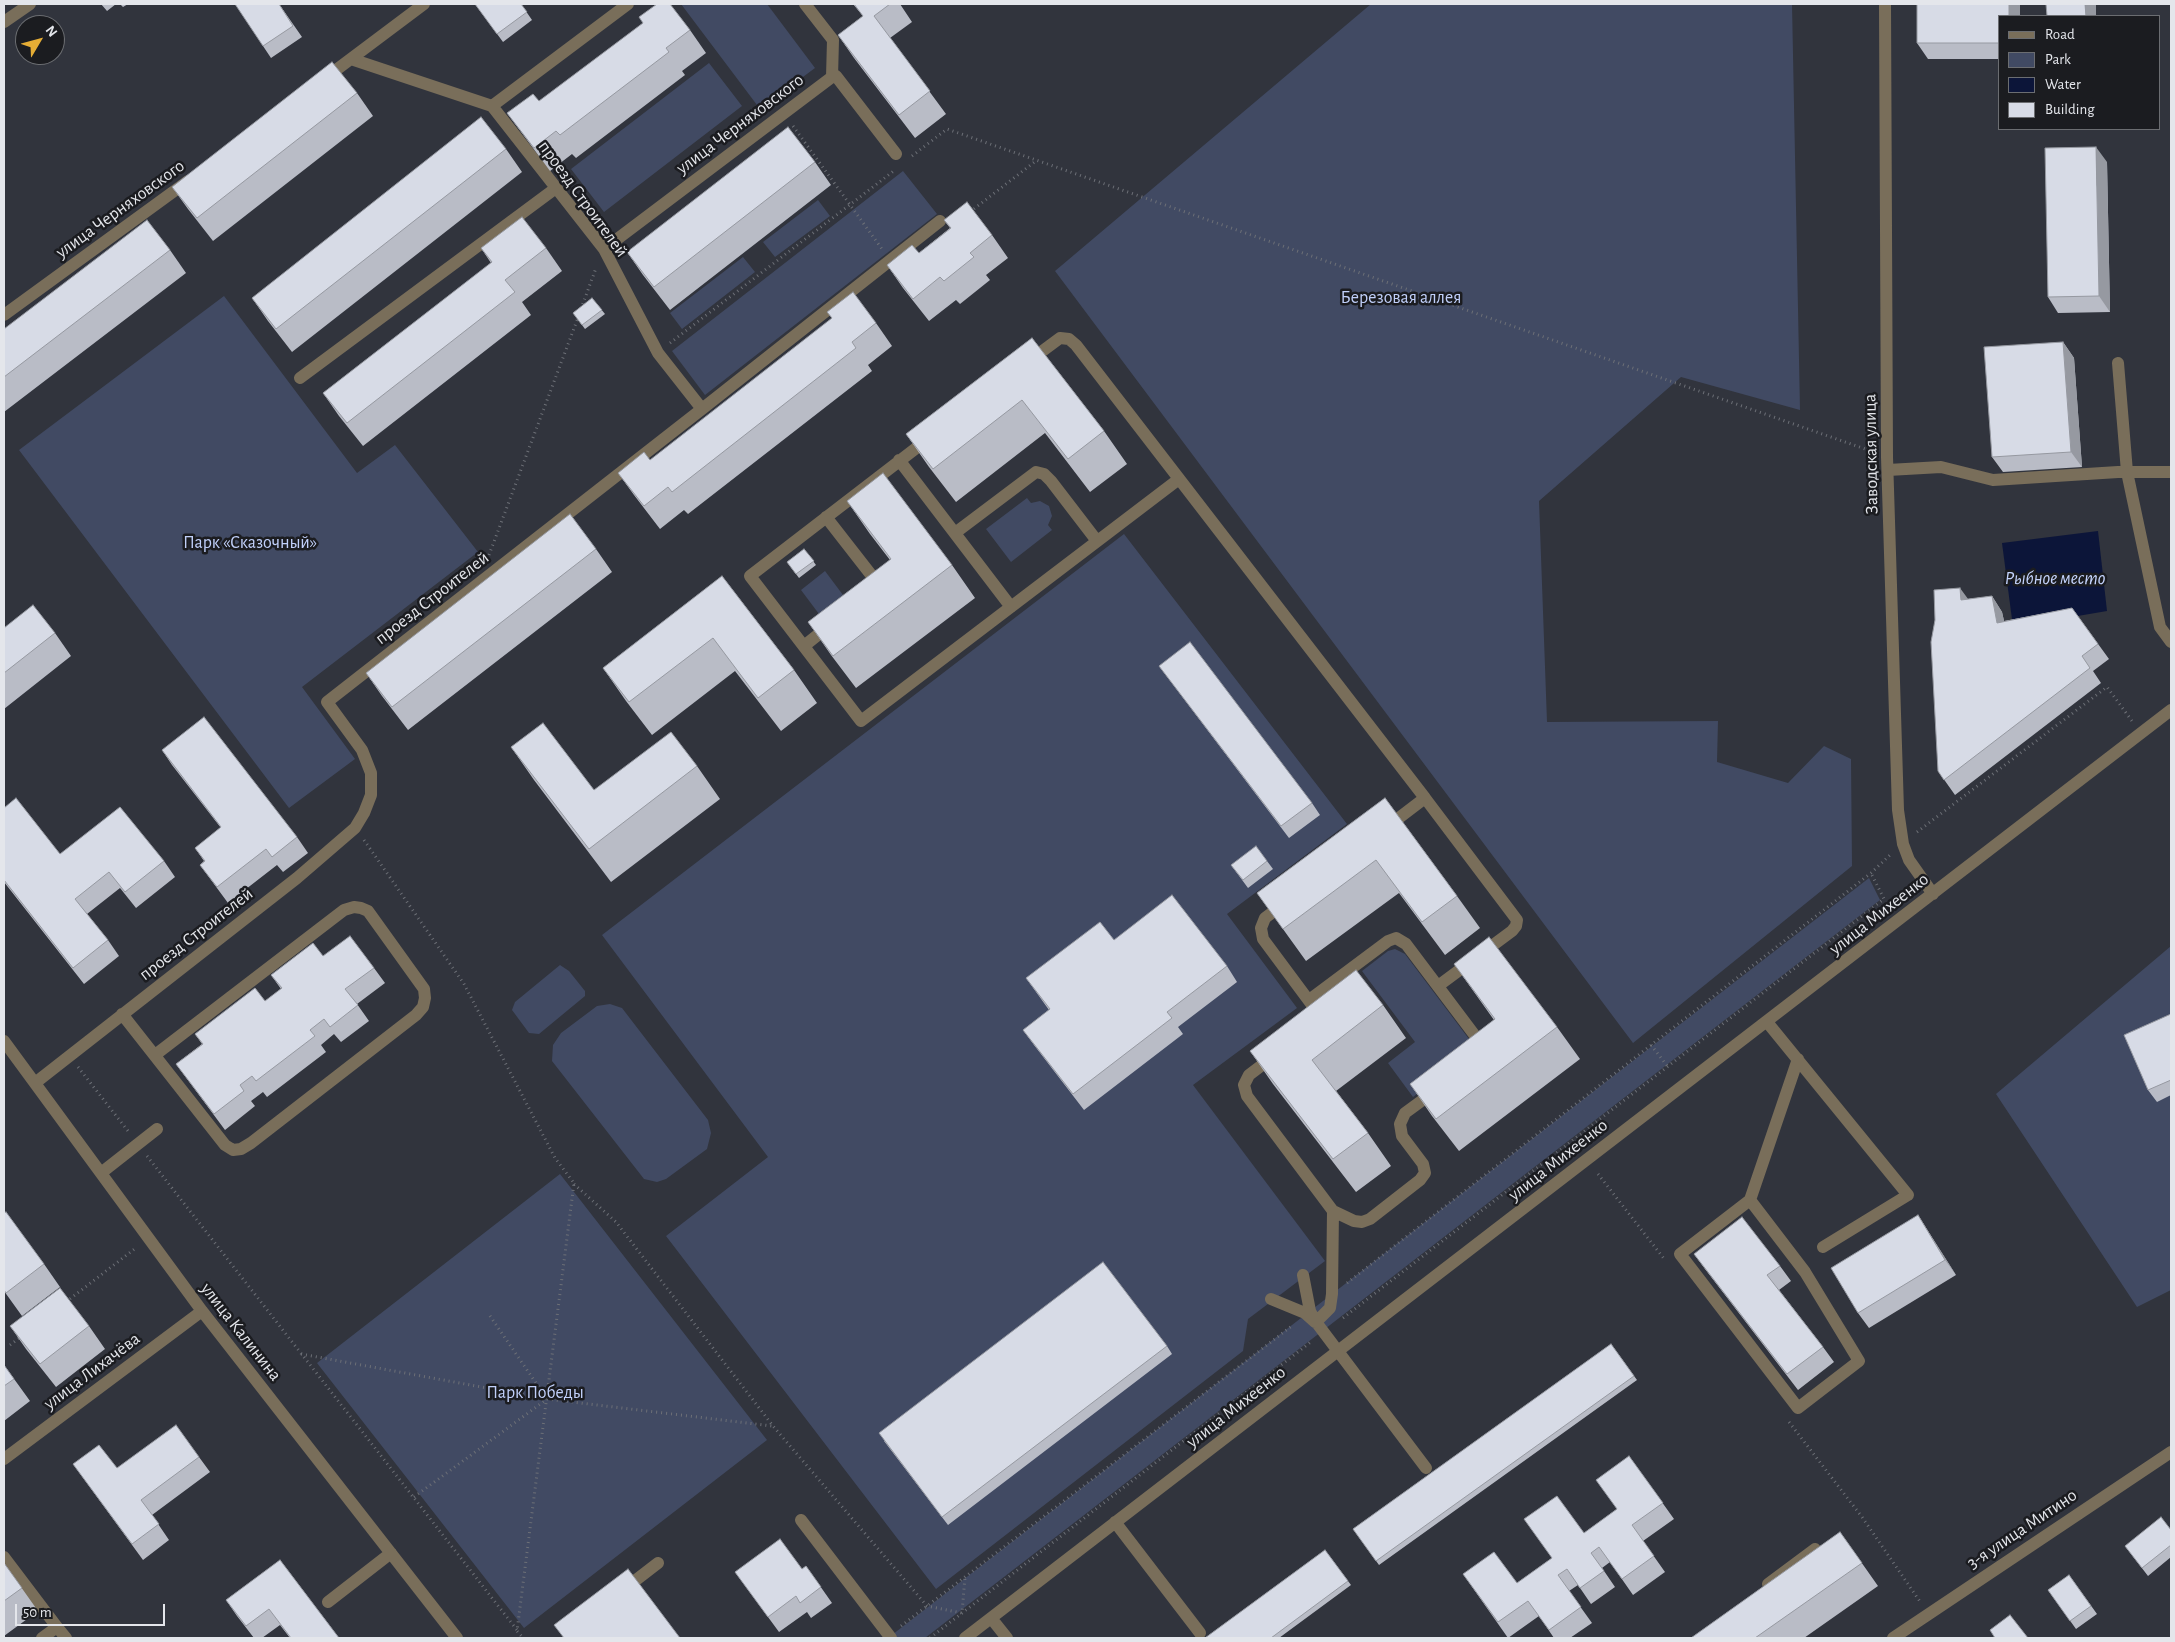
<!DOCTYPE html>
<meta charset="utf-8">
<style>
body{margin:0}
#map{position:relative;width:2175px;height:1642px;overflow:hidden;background:#31343d;font-family:"Alegreya Sans",sans-serif}
canvas{display:block}
.frame{position:absolute;inset:0;border:5px solid #e4e6eb;pointer-events:none}
.legend{position:absolute;left:1998px;top:15px;width:162px;height:115px;box-sizing:border-box;background:#1b1c20;border:1px solid #6b6d71;margin:0;padding:6px 9px;list-style:none;font-size:15px;color:#e4e6eb}
.legend li{display:flex;align-items:center;gap:10px;height:25px}
.legend b{width:25px;border:1px solid #6b6d71}
.north{position:absolute;left:15px;top:15px;width:50px;height:50px;box-sizing:border-box;background:#1b1c20;border:1px solid #6b6d71;border-radius:50%;rotate:53deg;font-size:14px;font-weight:700;line-height:20px;text-align:center;color:#e4e6eb}
.north::after{content:'';display:block;margin:auto;width:18px;height:22px;background:#e5ad35;clip-path:polygon(50% 0,100% 100%,50% 72%,0 100%)}
.scale{position:absolute;left:15px;top:1604px;width:150px;height:22px;box-sizing:border-box;border:2px solid #e4e6eb;border-top:0;padding-left:6px;font-size:15px;line-height:18px;white-space:nowrap;color:#e4e6eb;-webkit-text-stroke:4px #1b1c20;paint-order:stroke}
</style>
<div id="map">
<canvas width="2175" height="1642"></canvas>
<div class="frame"></div>
<ul class="legend">
<li><b style="height:6px;background:#796e5a"></b>Road</li>
<li><b style="height:14px;background:#414a63"></b>Park</li>
<li><b style="height:14px;background:#0c1539"></b>Water</li>
<li><b style="height:14px;background:#d7dbe6"></b>Building</li>
</ul>
<div class="north">N</div>
<div class="scale">50 m</div>
</div>
<script>
const g = document.querySelector('canvas').getContext('2d');
g.lineJoin = 'round';
function fill(path, color) {
  g.fillStyle = color;
  g.fill(path, 'evenodd');
}
function toPath(rows) {
  const path = new Path2D();
  for (const r of rows) {
    path.moveTo(r[0], r[1]);
    for (let i = 2; i < r.length; i += 2) path.lineTo(r[i], r[i + 1]);
  }
  return path;
}
function strokePath(path, color, width, dash) {
  g.strokeStyle = color;
  g.lineWidth = width;
  g.lineCap = dash ? 'butt' : 'round';
  g.setLineDash(dash || []);
  g.stroke(path);
}
function label(font, color, halo, rows, align = 'center') {
  g.font = font + ' "Alegreya Sans",sans-serif';
  g.lineWidth = 5;
  g.setLineDash([]);
  g.textBaseline = 'middle';
  g.strokeStyle = halo;
  g.fillStyle = color;
  for (const [text, x, y, turn = 0] of rows) {
    g.save();
    g.translate(x, y);
    g.rotate((+turn || 0) * Math.PI / 180);
    g.textAlign = isNaN(turn) ? turn : align;
    if (halo) g.strokeText(text, 0, 0);
    g.fillText(text, 0, 0);
    g.restore();
  }
}
fill(toPath([
 [681,4,767,4,815,68,760,109],
 [1371,4,1792,4,1800,410,1681,377,1539,501,1547,722,1718,721,1717,762,1788,783,1824,746,1851,759,1852,866,1633,1043,1055,271],
 [709,63,742,106,604,212,571,169],
 [903,171,937,214,705,395,672,351],
 [818,200,830,216,775,257,763,242],
 [743,257,755,272,682,329,670,313],
 [224,296,357,473,395,445,478,552,302,687,355,759,289,808,19,450],
 [1027,498,1031,503,1040,501,1049,506,1052,516,1048,525,1052,530,1011,562,986,529],
 [1124,534,1347,824,1227,914,1297,1008,1193,1085,1325,1261,1248,1319,1243,1351,936,1589,666,1236,768,1157,602,935],
 [825,571,843,595,819,614,801,590],
 [1869,878,1880,900,925,1638,888,1638],
 [2171,946,2171,1290,2137,1307,1996,1094],
 [1395,949,1405,954,1469,1039,1467,1056,1413,1097,1388,1063,1415,1042,1362,971,1388,951],
 [560,965,569,971,585,991,585,996,539,1034,529,1033,512,1010,515,1002],
 [610,1004,622,1008,708,1120,711,1133,707,1149,666,1179,657,1182,644,1179,552,1061,553,1045,561,1033,597,1006],
 [560,1174,767,1440,524,1628,317,1363]
]), '#414a63');
fill(toPath([
 [2098,531,2107,611,2013,627,2002,543]
]), '#0c1539');
strokePath(toPath([
 [793,126,882,249],
 [912,156,947,129,1871,451],
 [970,212,1037,160],
 [581,309,596,268],
 [670,343,895,170],
 [489,555,579,315],
 [1917,832,2107,687,2132,721],
 [364,840,464,984,555,1158,574,1183,517,1631,523,1638],
 [1651,1045,1668,1067],
 [78,1067,128,1131],
 [147,1156,517,1630],
 [1598,1174,1665,1260],
 [574,1184,616,1222,773,1426,927,1606,962,1613,965,1577],
 [1347,1283,1871,873,1890,855],
 [66,1302,137,1247],
 [1343,1318,1884,899,1871,873],
 [10,1345,22,1336],
 [301,1354,547,1399,772,1426],
 [1789,1422,1862,1517,1921,1603],
 [414,1497,547,1399,488,1313],
 [901,1626,1293,1325],
 [930,1638,1312,1341]
]), '#6d7077', 3, [1, 4]);
strokePath(toPath([
 [1885,4,1887,457,1898,810,1903,844,1909,860,1933,894],
 [4,22,30,4],
 [351,59,492,106,628,4],
 [832,77,836,76,896,154],
 [324,79,424,4],
 [604,249,832,77,833,40,805,4],
 [4,315,188,181],
 [1029,361,1060,338,1069,339,1076,345,1425,798],
 [2118,363,2127,472,2160,627,2171,642],
 [300,378,556,188],
 [702,409,940,221],
 [928,439,750,576,861,721,1179,479],
 [899,460,1011,607],
 [1888,470,1941,467,1993,480,2118,472,2171,472],
 [826,517,872,576,875,582,874,590],
 [955,533,1036,472,1044,474,1051,481,1097,541],
 [804,646,829,626],
 [1387,827,1425,798,1517,920,1516,926,1512,931,1438,986],
 [1285,903,1265,918,1261,928,1263,939,1315,1009,1317,1019],
 [1309,1000,1388,941,1396,938,1406,944,1479,1041,1480,1048],
 [122,1014,225,1145,233,1150,241,1149,251,1143,416,1015,423,1007,425,998,424,989,368,911,361,908,354,907,344,910,155,1055],
 [1767,1022,1908,1195,1823,1247],
 [4,1041,202,1311,457,1638],
 [1274,1056,1249,1075,1244,1085,1247,1096,1333,1211,1332,1294,1330,1308,1316,1322],
 [35,1083,297,878,355,828,364,813,371,795,371,773,362,750,327,702,702,409,658,353,604,249,492,106],
 [101,1173,157,1129],
 [1750,1200,1805,1272,1859,1361,1798,1408,1680,1254,1750,1200,1798,1059],
 [1333,1211,1354,1221,1362,1222,1370,1219,1420,1180,1425,1173,1423,1164,1402,1136,1400,1124,1405,1113,1435,1091],
 [1303,1275,1310,1311,1316,1322,1426,1468],
 [1271,1299,1305,1313,1315,1322],
 [4,1459,202,1311],
 [801,1520,891,1638],
 [1115,1522,1200,1633],
 [4,1557,57,1627,42,1638],
 [1768,1584,1815,1549],
 [623,1590,658,1563],
 [328,1602,391,1553],
 [991,1618,1007,1638],
 [57,1627,66,1638],
 [965,1638,2171,710],
 [1893,1638,2171,1452]
]), '#796e5a', 12);
fill(toPath([
 [101,4,116,4,107,11],
 [120,4,128,4,123,7],
 [279,4,302,37,271,58,263,46],
 [475,4,521,4,532,20,503,42],
 [853,4,900,4,912,22,890,38,946,114,915,138,854,58,838,35,863,16],
 [1999,16,1999,59,1928,59,1917,43],
 [690,30,706,53,682,71,685,75,576,158,572,154,550,171,507,113,539,101],
 [357,93,373,116,213,241,188,209,172,187],
 [506,149,522,172,292,352,268,321,252,298],
 [815,162,831,185,670,310,643,275,627,252],
 [2107,162,2110,312,2058,313,2048,297],
 [944,220,992,235,1008,258,986,275,990,280,960,304,956,300,929,321,903,288,887,265,919,253,950,228],
 [481,248,546,248,562,271,522,302,531,315,363,446,339,416,323,393,491,263],
 [170,250,186,273,4,412,4,329],
 [592,298,605,314,585,329,573,313],
 [876,323,892,346,868,365,872,371,688,514,684,510,660,529,634,495,618,473,650,460],
 [1032,338,1104,431,1127,464,1090,492,1045,433,956,502,929,467,906,434],
 [2063,342,2074,358,2082,467,2003,472,1992,457],
 [847,501,952,565,975,598,856,688,831,655,808,622,890,560,870,534],
 [596,549,612,572,408,730,382,696,366,673],
 [804,549,816,565,799,578,787,562],
 [722,576,794,670,817,703,781,731,735,671,652,735,626,701,603,668],
 [1992,596,2002,612,2004,621,2072,608,2109,659,2093,671,2101,683,1955,795,1938,771,1968,599],
 [4,628,55,633,71,656,4,709],
 [1159,666,1312,803,1320,815,1289,838],
 [511,747,594,790,697,766,720,799,611,882,534,780],
 [162,750,297,837,308,853,283,872,277,865,228,903,200,865,204,861,195,848,221,828,172,765],
 [1385,798,1457,896,1480,928,1445,955,1399,893,1306,961,1257,893],
 [4,808,60,854,164,861,175,877,136,908,120,888,87,914,108,940,119,956,84,984,4,882],
 [1267,861,1273,869,1248,888,1231,865],
 [1114,940,1227,966,1237,982,1178,1027,1183,1034,1084,1110,1034,1045,1023,1030,1049,1010,1026,978],
 [323,956,374,968,385,983,357,1004,369,1021,341,1042,334,1034,321,1045,326,1052,267,1097,263,1092,251,1101,255,1106,225,1130,176,1064,202,1044,195,1034,265,1001,281,989,271,975],
 [1454,964,1557,1027,1580,1059,1459,1151,1432,1116,1410,1084,1494,1020],
 [1383,1005,1406,1038,1336,1091,1368,1133,1391,1166,1356,1192,1273,1084,1250,1051],
 [2171,1014,2171,1095,2157,1102,2148,1090],
 [4,1213,44,1264,60,1287,22,1316,4,1291],
 [1918,1215,1928,1231,1956,1275,1869,1328,1858,1313],
 [1694,1254,1780,1266,1791,1281,1779,1290,1823,1347,1834,1362,1798,1390,1705,1269],
 [10,1326,89,1326,105,1349,56,1387,26,1349],
 [1611,1344,1637,1380,1379,1565,1353,1529],
 [1167,1346,1172,1354,948,1525,884,1441],
 [4,1365,30,1401,4,1421],
 [1629,1456,1674,1519,1643,1541,1665,1572,1633,1595,1610,1562,1602,1568,1615,1587,1591,1604,1578,1585,1569,1591,1592,1623,1570,1638,1554,1638,1539,1616,1508,1638,1463,1574,1517,1583,1552,1558,1584,1533,1617,1509],
 [199,1457,210,1472,152,1515,169,1540,143,1560,73,1464,117,1468],
 [2171,1530,2171,1557,2148,1576,2125,1546],
 [1840,1532,1878,1586,1804,1638,1691,1638],
 [1325,1550,1351,1585,1279,1638,1205,1638],
 [280,1560,339,1638,290,1638,280,1625,262,1638,254,1638,237,1616,226,1600],
 [4,1563,38,1611,4,1636],
 [806,1566,832,1603,811,1618,807,1612,779,1632,735,1572,802,1569],
 [2069,1575,2097,1614,2076,1629,2048,1590]
]), '#b9bcc6');
fill(toPath([
 [2009,4,2020,4,2020,16,2009,16],
 [2085,4,2096,4,2096,16,2086,16],
 [2096,147,2107,162,2110,312,2099,296],
 [2063,342,2074,358,2082,467,2071,452],
 [1960,588,1971,603,1961,600],
 [1992,596,2002,612,2008,638,1997,623],
 [1918,1215,1928,1231,1956,1275,1945,1260]
]), '#9699a1');
const building = toPath([
 [235,4,279,4,293,26,263,46,235,4],
 [475,4,521,4,527,12,497,34,475,4],
 [657,4,670,4,690,30,666,48,669,52,560,135,556,131,534,148,507,113,533,94,539,101,643,23,639,17,657,4],
 [854,4,890,4,874,16,930,91,899,115,838,35,863,16,854,4],
 [1917,4,2009,4,2009,16,1999,16,1999,43,1917,43,1917,4],
 [2046,4,2085,4,2086,16,2047,16,2046,4],
 [332,62,357,93,197,218,172,187,332,62],
 [481,117,506,149,276,329,252,298,481,117],
 [788,127,815,162,654,287,627,252,788,127],
 [2096,147,2099,296,2048,297,2045,148,2096,147],
 [967,202,992,235,970,253,974,257,944,281,940,277,913,299,887,265,912,245,919,253,951,228,944,220,967,202],
 [522,217,546,248,505,280,515,292,347,423,323,393,492,262,481,248,522,217],
 [147,220,170,250,4,377,4,329,147,220],
 [853,292,876,323,852,342,856,348,672,492,668,487,644,506,618,473,644,452,650,460,832,318,827,312,853,292],
 [592,298,602,310,582,325,573,313,592,298],
 [1032,338,1104,431,1068,459,1022,400,933,469,906,434,1032,338],
 [2063,342,2071,452,1992,457,1984,347,2063,342],
 [883,473,952,565,833,656,808,622,891,559,847,501,883,473],
 [570,514,596,549,392,707,366,673,570,514],
 [804,549,814,561,796,574,787,562,804,549],
 [722,576,794,670,758,698,713,638,629,702,603,668,722,576],
 [1960,588,1961,600,1992,596,1997,623,2072,608,2098,644,2082,656,2090,668,1944,780,1938,771,1931,642,1935,620,1934,590,1960,588],
 [33,605,55,633,4,673,4,628,33,605],
 [1190,642,1312,803,1281,826,1159,666,1190,642],
 [204,717,297,837,272,857,266,849,217,887,200,865,205,861,195,848,221,827,162,750,204,717],
 [543,723,594,790,671,732,697,766,589,849,511,747,543,723],
 [16,798,60,854,120,807,164,861,125,892,109,872,75,899,108,940,73,968,4,880,4,808,16,798],
 [1385,798,1457,896,1422,922,1376,860,1283,929,1257,893,1385,798],
 [1256,846,1267,861,1243,880,1231,865,1256,846],
 [1172,895,1227,966,1167,1012,1172,1018,1073,1094,1023,1030,1050,1009,1026,978,1100,922,1114,940,1172,895],
 [350,936,374,968,345,989,358,1005,330,1027,324,1019,310,1030,315,1036,256,1081,252,1076,240,1085,244,1091,214,1114,176,1064,203,1044,195,1034,255,988,265,1001,282,988,271,975,313,943,323,956,350,936],
 [1489,937,1557,1027,1436,1119,1410,1084,1495,1019,1454,964,1489,937],
 [1356,970,1383,1005,1312,1060,1368,1133,1333,1159,1250,1051,1356,970],
 [2171,1014,2171,1080,2148,1090,2124,1035,2171,1014],
 [6,1212,44,1264,6,1293,4,1290,4,1213,6,1212],
 [1918,1215,1945,1260,1858,1313,1831,1268,1918,1215],
 [1742,1217,1780,1266,1767,1275,1823,1347,1787,1374,1694,1254,1742,1217],
 [1103,1262,1167,1346,942,1517,879,1433,1103,1262],
 [60,1288,89,1326,40,1364,10,1326,60,1288],
 [1611,1344,1634,1376,1376,1561,1353,1529,1611,1344],
 [4,1365,14,1379,4,1386,4,1365],
 [176,1425,199,1457,141,1500,159,1524,132,1544,73,1464,99,1445,117,1468,176,1425],
 [1629,1456,1663,1503,1632,1525,1654,1556,1622,1579,1599,1547,1591,1553,1604,1571,1580,1588,1567,1569,1558,1575,1581,1607,1549,1630,1528,1601,1498,1622,1463,1574,1494,1552,1517,1583,1552,1558,1524,1519,1557,1496,1584,1533,1617,1509,1596,1480,1629,1456],
 [2161,1517,2171,1530,2171,1545,2142,1568,2125,1546,2161,1517],
 [1840,1532,1862,1563,1755,1638,1691,1638,1840,1532],
 [780,1539,802,1569,806,1566,821,1587,800,1603,796,1596,768,1617,735,1572,780,1539],
 [1325,1550,1348,1581,1271,1638,1205,1638,1325,1550],
 [280,1560,339,1638,291,1638,269,1609,246,1626,226,1600,280,1560],
 [4,1563,22,1588,4,1601,4,1563],
 [628,1569,680,1638,564,1638,554,1625,628,1569],
 [2069,1575,2091,1606,2070,1621,2048,1590,2069,1575],
 [2010,1615,2028,1638,1995,1638,1990,1630,2010,1615]
]);
fill(building, '#d7dbe6');
strokePath(building, '#9699a1', 1);
label('18px', '#e4e6eb', '#1b1c20', [
 ["улица Черняховского",740,124,-37],
 ["проезд Строителей",583,199,54],
 ["улица Черняховского",120,209,-36],
 ["Заводская улица",1871,454,-91],
 ["проезд Строителей",432,598,-38],
 ["улица Михеенко",1879,914,-38],
 ["проезд Строителей",196,934,-38],
 ["улица Михеенко",1558,1160,-38],
 ["улица Калинина",241,1332,52],
 ["улица Лихачёва",92,1371,-37],
 ["улица Михеенко",1236,1407,-38],
 ["3-я улица Митино",2022,1529,-34]
]);
label('18px', '#c1d0fa', '#1b1c20', [
 ["Березовая аллея",1401,298],
 ["Парк «Сказочный»",250,543],
 ["Парк Победы",535,1393]
]);
label('italic 19px', '#c5d4fe', '#1b1c20', [
 ["Рыбное место",2055,578]
]);
</script>
